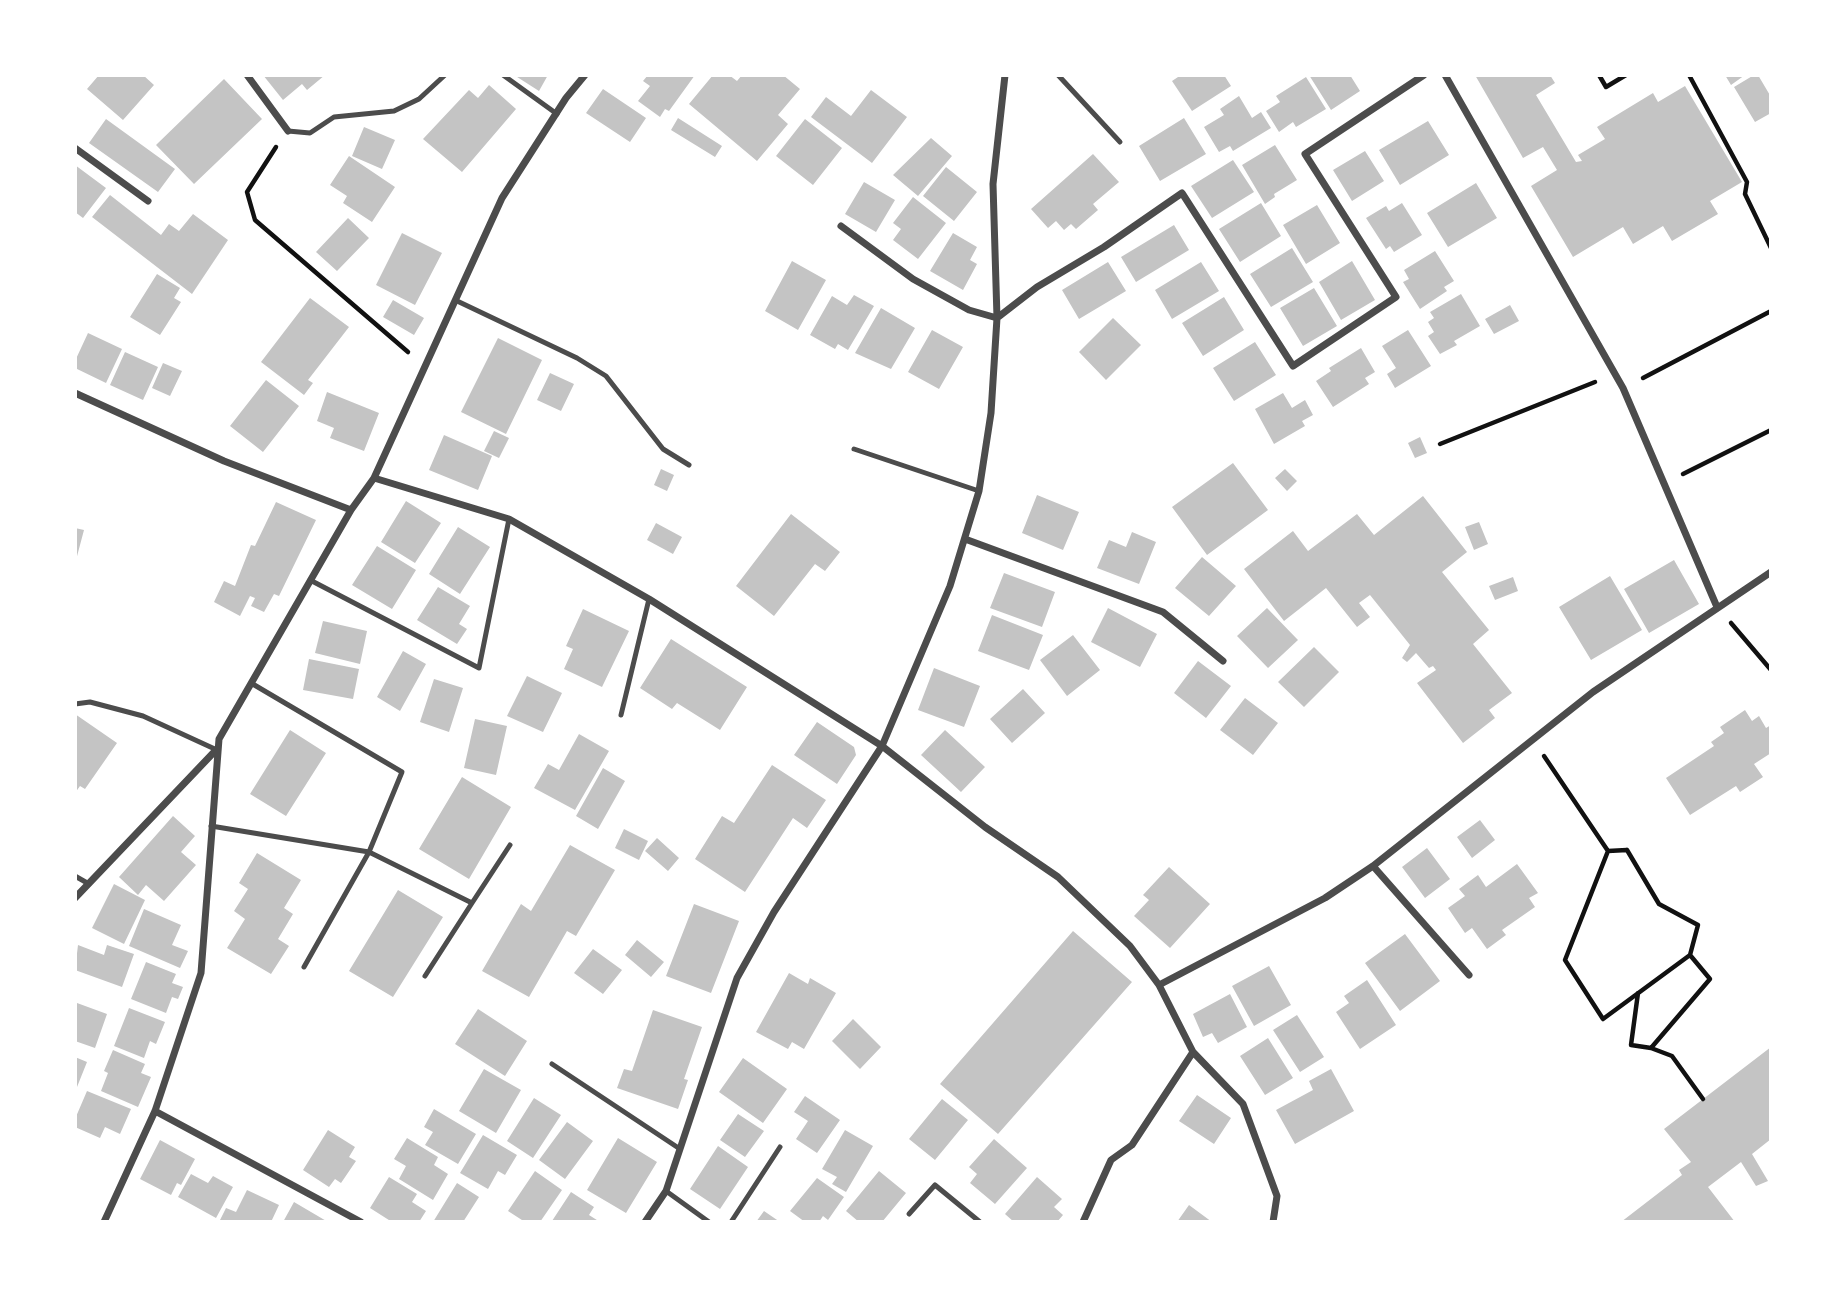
<!DOCTYPE html>
<style>
body{margin:0}
#map{position:relative;width:1846px;height:1297px;overflow:hidden;background:#fff;font-family:"IBM Plex Sans",sans-serif}
canvas{display:block}
.frame{position:absolute;inset:0;border:77px solid #fff;pointer-events:none}
</style>
<div id="map">
<canvas width="1846" height="1297"></canvas>
<div class="frame"></div>
</div>
<script>
const g = document.querySelector('canvas').getContext('2d');
g.lineJoin = 'round';
function fill(path, color) {
  g.fillStyle = color;
  g.fill(path, 'evenodd');
}
function toPath(rows) {
  const path = new Path2D();
  for (const r of rows) {
    path.moveTo(r[0], r[1]);
    for (let i = 2; i < r.length; i += 2) path.lineTo(r[i], r[i + 1]);
  }
  return path;
}
function strokePath(path, color, width, dash) {
  g.strokeStyle = color;
  g.lineWidth = width;
  g.lineCap = dash ? 'butt' : 'round';
  g.setLineDash(dash || []);
  g.stroke(path);
}
fill(toPath([
 [99,75,143,75,154,85,123,120,87,89],
 [263,75,325,75,307,90,302,84,283,100],
 [514,75,548,75,539,91],
 [648,75,695,75,669,111,665,109,660,117,638,101,650,86,643,81],
 [713,75,729,75,737,81,742,75,783,75,800,89,778,115,788,124,757,161,689,104],
 [1181,75,1224,75,1231,86,1192,111,1172,81],
 [1309,75,1350,75,1360,91,1331,110],
 [1475,75,1550,75,1555,83,1536,95,1576,162,1582,161,1578,155,1605,139,1597,127,1653,93,1658,102,1685,86,1742,182,1710,201,1718,214,1672,241,1663,226,1633,244,1623,227,1573,257,1531,186,1557,170,1543,147,1523,158],
 [1725,75,1745,75,1731,85],
 [1754,75,1758,75,1771,97,1771,113,1755,122,1734,87],
 [1306,77,1326,109,1296,127,1293,122,1279,132,1266,111,1280,102,1276,96],
 [224,79,262,119,194,184,156,145],
 [489,85,516,109,462,172,423,139,469,90,478,98],
 [603,89,646,118,630,142,586,113],
 [871,90,907,117,872,163,811,117,826,97,851,116],
 [1239,96,1252,118,1261,112,1271,128,1233,151,1230,146,1219,152,1204,127,1224,115,1220,109],
 [678,118,722,146,715,157,671,130],
 [1184,118,1206,154,1160,181,1139,146],
 [106,119,175,169,158,192,89,143],
 [805,119,842,148,813,185,776,156],
 [1428,121,1449,155,1400,185,1379,150],
 [364,127,395,140,382,169,352,156],
 [931,138,952,156,918,196,893,175],
 [1275,145,1297,180,1274,194,1275,197,1265,204,1242,165],
 [1365,151,1384,181,1352,201,1333,170],
 [1093,154,1119,182,1093,204,1098,210,1076,229,1071,224,1064,230,1056,221,1048,228,1031,209],
 [349,156,395,187,372,222,343,203,347,196,330,185],
 [1233,160,1254,192,1212,218,1191,186],
 [75,165,106,188,83,218,75,212],
 [946,167,977,192,954,221,923,196],
 [864,182,895,200,876,232,845,214],
 [1476,183,1497,218,1448,247,1427,213],
 [110,195,161,235,169,224,179,231,193,214,228,240,192,294,92,217],
 [913,197,946,223,918,259,893,240,901,229,893,223],
 [1261,203,1281,236,1240,262,1219,229],
 [1402,203,1422,235,1394,252,1390,246,1386,249,1366,218,1386,206,1389,211],
 [1317,205,1340,243,1306,264,1283,225],
 [348,218,369,238,337,271,316,252],
 [1174,225,1189,250,1136,282,1121,257],
 [402,233,442,253,415,305,376,285],
 [953,233,977,247,970,260,977,264,963,290,930,271],
 [1292,248,1313,282,1271,307,1250,274],
 [1435,251,1454,281,1444,287,1447,291,1420,309,1403,282,1409,279,1404,270],
 [792,261,826,280,798,330,765,311],
 [1352,261,1375,300,1341,320,1319,282],
 [1108,262,1126,291,1079,319,1062,290],
 [1201,262,1219,291,1172,319,1155,290],
 [157,274,180,288,174,298,181,302,160,335,130,317],
 [1314,288,1337,326,1303,346,1280,308],
 [1461,294,1480,326,1454,341,1457,345,1440,354,1428,336,1434,332,1428,322,1434,318,1430,312],
 [854,295,874,306,848,350,838,344,835,349,810,335,832,296,847,305],
 [1224,297,1244,330,1203,356,1182,323],
 [310,298,349,327,308,380,313,383,304,395,261,362],
 [393,300,424,318,414,335,383,317],
 [1510,305,1519,321,1494,334,1485,319],
 [881,308,915,328,891,369,855,353],
 [1113,318,1141,345,1106,380,1079,352],
 [932,330,963,347,939,389,908,372],
 [1408,330,1431,366,1395,388,1387,374,1396,368,1382,346],
 [88,333,122,349,106,383,75,368,75,361],
 [498,338,542,360,506,434,461,412],
 [1255,342,1276,375,1234,401,1213,368],
 [1361,348,1375,372,1365,378,1369,384,1333,407,1316,381,1331,371,1329,368],
 [125,352,158,367,143,400,110,385],
 [163,363,182,371,170,396,152,388],
 [550,373,574,384,561,411,537,400],
 [266,380,299,406,263,452,230,426],
 [327,392,379,413,364,451,330,438,334,428,317,421],
 [1283,393,1292,408,1305,400,1313,415,1302,421,1305,426,1274,444,1255,409],
 [494,431,509,438,499,458,484,451],
 [444,435,492,456,478,490,429,470],
 [1420,437,1427,453,1415,458,1408,443],
 [1233,463,1268,510,1207,555,1172,507],
 [661,469,674,475,667,491,654,485],
 [1285,469,1297,481,1287,491,1275,478],
 [1037,495,1079,512,1063,550,1022,533],
 [1423,496,1467,552,1442,572,1489,630,1473,644,1512,693,1489,710,1495,718,1463,743,1417,683,1436,670,1433,666,1429,668,1416,653,1407,662,1402,658,1410,645,1370,595,1359,603,1370,617,1357,627,1326,588,1284,621,1244,569,1293,531,1308,551,1357,514,1374,535],
 [406,501,441,523,415,563,381,542],
 [276,502,316,520,279,596,274,594,264,612,251,606,255,598,250,596,240,616,214,602,224,581,235,586,251,545,255,546],
 [791,514,840,552,825,571,815,564,774,616,736,586],
 [1479,522,1488,544,1474,550,1465,527],
 [656,523,682,537,673,554,647,540],
 [458,527,490,547,460,594,429,574],
 [75,528,84,530,76,560,75,560],
 [1132,532,1156,542,1139,584,1097,568,1109,540,1126,547],
 [377,546,416,570,392,609,352,585],
 [1202,557,1236,586,1209,616,1175,588],
 [1674,560,1699,604,1649,633,1624,589],
 [1004,573,1055,592,1042,627,990,608],
 [1610,576,1642,630,1591,660,1559,607],
 [1513,577,1518,591,1495,600,1489,586],
 [438,587,470,606,459,624,467,629,457,644,417,620],
 [1108,608,1157,634,1140,667,1091,642],
 [1267,608,1298,640,1268,668,1237,636],
 [583,609,629,631,602,687,564,669,573,649,566,646],
 [992,615,1043,635,1029,670,978,651],
 [323,621,367,631,360,664,315,653],
 [1073,635,1100,670,1067,696,1040,660],
 [671,639,747,687,720,730,677,703,672,709,640,688],
 [1314,647,1339,672,1304,707,1278,682],
 [403,651,426,664,400,711,377,697],
 [309,659,359,669,353,699,303,690],
 [1198,661,1231,686,1206,718,1174,693],
 [934,668,980,686,964,727,918,710],
 [527,676,562,693,543,732,507,716],
 [434,679,463,688,449,732,420,722],
 [1023,689,1045,713,1012,743,990,719],
 [1245,698,1278,723,1253,755,1220,730],
 [1745,710,1752,721,1759,716,1766,728,1771,725,1771,753,1754,764,1763,777,1740,792,1736,786,1690,815,1666,778,1714,746,1711,742,1724,733,1720,727],
 [75,714,117,743,85,789,80,786,75,793],
 [475,719,507,726,496,775,464,768],
 [817,722,854,747,856,755,837,784,794,755],
 [290,730,326,753,286,816,250,794],
 [945,730,985,767,961,792,921,755],
 [579,734,609,751,575,810,534,788,548,764,559,770],
 [772,765,826,800,807,828,793,818,745,892,695,859,722,816,734,823],
 [603,768,625,781,598,829,576,816],
 [462,777,511,807,469,879,419,849],
 [173,816,195,836,181,852,196,865,164,901,146,885,138,895,119,877],
 [1480,820,1495,840,1472,858,1457,837],
 [624,829,648,841,639,860,615,848],
 [657,838,679,858,668,871,645,851],
 [570,845,615,870,576,936,567,931,529,997,482,971,521,904,531,911],
 [1427,848,1450,879,1425,898,1402,867],
 [257,853,301,880,284,908,293,914,278,939,289,946,271,974,227,948,245,919,234,911,248,889,239,883],
 [1517,864,1538,893,1529,898,1535,907,1502,930,1506,935,1487,949,1472,928,1465,933,1448,908,1465,896,1459,889,1478,875,1486,887],
 [1169,867,1210,904,1170,948,1134,916,1149,900,1143,895],
 [114,884,145,900,124,944,92,928],
 [398,890,443,917,393,997,349,971],
 [694,904,739,921,711,993,666,976],
 [144,909,181,925,172,945,188,951,180,968,129,946],
 [1073,931,1132,982,998,1134,940,1084],
 [1405,934,1440,981,1400,1011,1365,963],
 [637,940,664,962,651,977,625,955],
 [78,945,104,955,107,945,134,954,122,987,75,970],
 [593,949,622,970,603,994,574,973],
 [146,962,176,974,172,983,183,987,178,999,172,997,166,1013,131,999],
 [1269,966,1291,1005,1254,1026,1232,986],
 [789,973,808,984,810,978,836,993,804,1049,792,1042,788,1049,756,1032],
 [1367,980,1396,1025,1360,1049,1336,1012,1349,1003,1344,996],
 [1230,994,1247,1027,1218,1043,1212,1033,1203,1037,1193,1014],
 [77,1003,107,1014,95,1048,75,1041],
 [129,1008,165,1022,156,1044,150,1041,144,1058,114,1046],
 [478,1009,527,1041,505,1076,455,1044],
 [653,1010,702,1027,684,1079,688,1080,678,1109,617,1088,624,1069,632,1071],
 [1297,1015,1324,1057,1300,1072,1273,1030],
 [853,1019,881,1047,860,1069,832,1041],
 [1268,1038,1293,1078,1265,1095,1240,1056],
 [1771,1047,1771,1139,1752,1154,1768,1181,1756,1186,1741,1162,1708,1187,1735,1222,1621,1222,1682,1175,1679,1170,1691,1162,1664,1129],
 [113,1050,145,1064,141,1073,151,1077,138,1107,101,1091,108,1073,104,1071],
 [75,1057,87,1062,75,1092],
 [743,1058,787,1089,763,1123,719,1092],
 [484,1069,521,1090,496,1133,459,1111],
 [1331,1069,1354,1111,1295,1144,1276,1110,1313,1090,1309,1081],
 [87,1091,131,1109,120,1134,105,1127,100,1138,75,1127,75,1119],
 [1197,1095,1231,1118,1214,1144,1179,1121],
 [805,1096,840,1120,817,1153,796,1139,808,1121,794,1112],
 [534,1098,561,1115,533,1158,507,1141],
 [942,1099,968,1120,935,1160,909,1139],
 [434,1109,476,1134,458,1164,425,1145,433,1132,424,1127],
 [738,1114,764,1131,745,1157,720,1140],
 [567,1122,593,1141,565,1179,539,1160],
 [328,1130,355,1147,349,1157,356,1161,341,1183,335,1179,329,1187,303,1170],
 [845,1130,873,1146,846,1192,832,1184,837,1177,822,1169],
 [483,1135,517,1155,505,1175,498,1171,488,1189,460,1173],
 [407,1138,438,1157,434,1165,448,1174,433,1200,399,1179,406,1166,394,1159],
 [618,1138,657,1162,626,1213,587,1190],
 [994,1139,1027,1168,995,1204,970,1183,977,1174,969,1167],
 [160,1140,195,1159,181,1185,177,1183,171,1195,140,1179],
 [718,1146,748,1167,720,1209,690,1189],
 [535,1171,562,1190,540,1222,525,1222,508,1211],
 [879,1171,906,1193,882,1222,859,1222,846,1211],
 [191,1174,208,1183,213,1176,233,1187,216,1218,178,1197],
 [389,1177,417,1194,412,1202,426,1211,419,1222,392,1222,370,1208],
 [1037,1177,1062,1199,1054,1207,1063,1215,1057,1222,1014,1222,1005,1214],
 [817,1178,844,1197,828,1220,823,1216,819,1222,805,1222,790,1211],
 [457,1183,479,1197,463,1222,433,1222],
 [247,1190,279,1205,271,1222,220,1220,226,1208,236,1212],
 [571,1192,594,1207,589,1215,600,1222,552,1221],
 [294,1202,328,1222,283,1222],
 [1189,1205,1212,1222,1177,1222],
 [764,1211,780,1222,756,1222]
]), '#c4c4c4');
strokePath(toPath([
 [1599,75,1606,87,1626,75],
 [1689,75,1747,182,1745,194,1771,248],
 [276,147,247,192,255,220,408,352],
 [1643,378,1771,311],
 [1440,444,1595,382],
 [1683,474,1771,430],
 [1731,623,1771,670],
 [1544,756,1608,851],
 [1627,850,1659,904,1698,925,1690,955,1603,1019,1565,960,1608,851,1627,850],
 [1690,955,1710,979,1651,1048,1672,1056,1703,1099],
 [1638,993,1631,1045,1651,1048]
]), '#111', 4.5);
strokePath(toPath([
 [503,75,557,114],
 [1058,75,1120,142],
 [288,131,310,133,334,117,394,111,419,99,445,75],
 [455,300,577,358,606,376,663,449,689,465],
 [854,449,979,491],
 [310,580,479,668,509,519],
 [75,704,90,702,143,716,217,750],
 [621,715,649,599],
 [211,826,369,852,402,772,251,683],
 [75,876,89,884],
 [304,967,369,852,472,903,510,845],
 [425,976,472,903],
 [552,1064,680,1149],
 [666,1191,709,1222],
 [909,1214,935,1185,980,1222],
 [731,1222,780,1147]
]), '#4c4c4c', 5);
strokePath(toPath([
 [247,75,288,131],
 [1445,75,1623,388,1717,607],
 [75,148,148,201],
 [841,226,913,279,969,310,997,318,1037,287,1104,247,1182,193,1293,366,1396,297,1305,154,1424,75],
 [75,393,224,461,351,510],
 [374,478,509,519,649,599,882,746,985,827,1058,877,1130,946,1159,985,1193,1052,1243,1104,1277,1196,1273,1222],
 [965,539,1163,612,1223,661],
 [1373,866,1469,975],
 [75,898,216,750],
 [1159,985,1325,898,1373,866,1593,692,1771,572],
 [155,1111,361,1222],
 [104,1222,155,1111,201,973,219,739,351,510,374,478,502,198,566,98,585,75],
 [645,1222,666,1191,737,978,774,912,882,746,950,586,979,491,991,413,997,318,993,184,1005,75],
 [1083,1222,1111,1160,1132,1145,1193,1052]
]), '#4c4c4c', 7);
</script>
